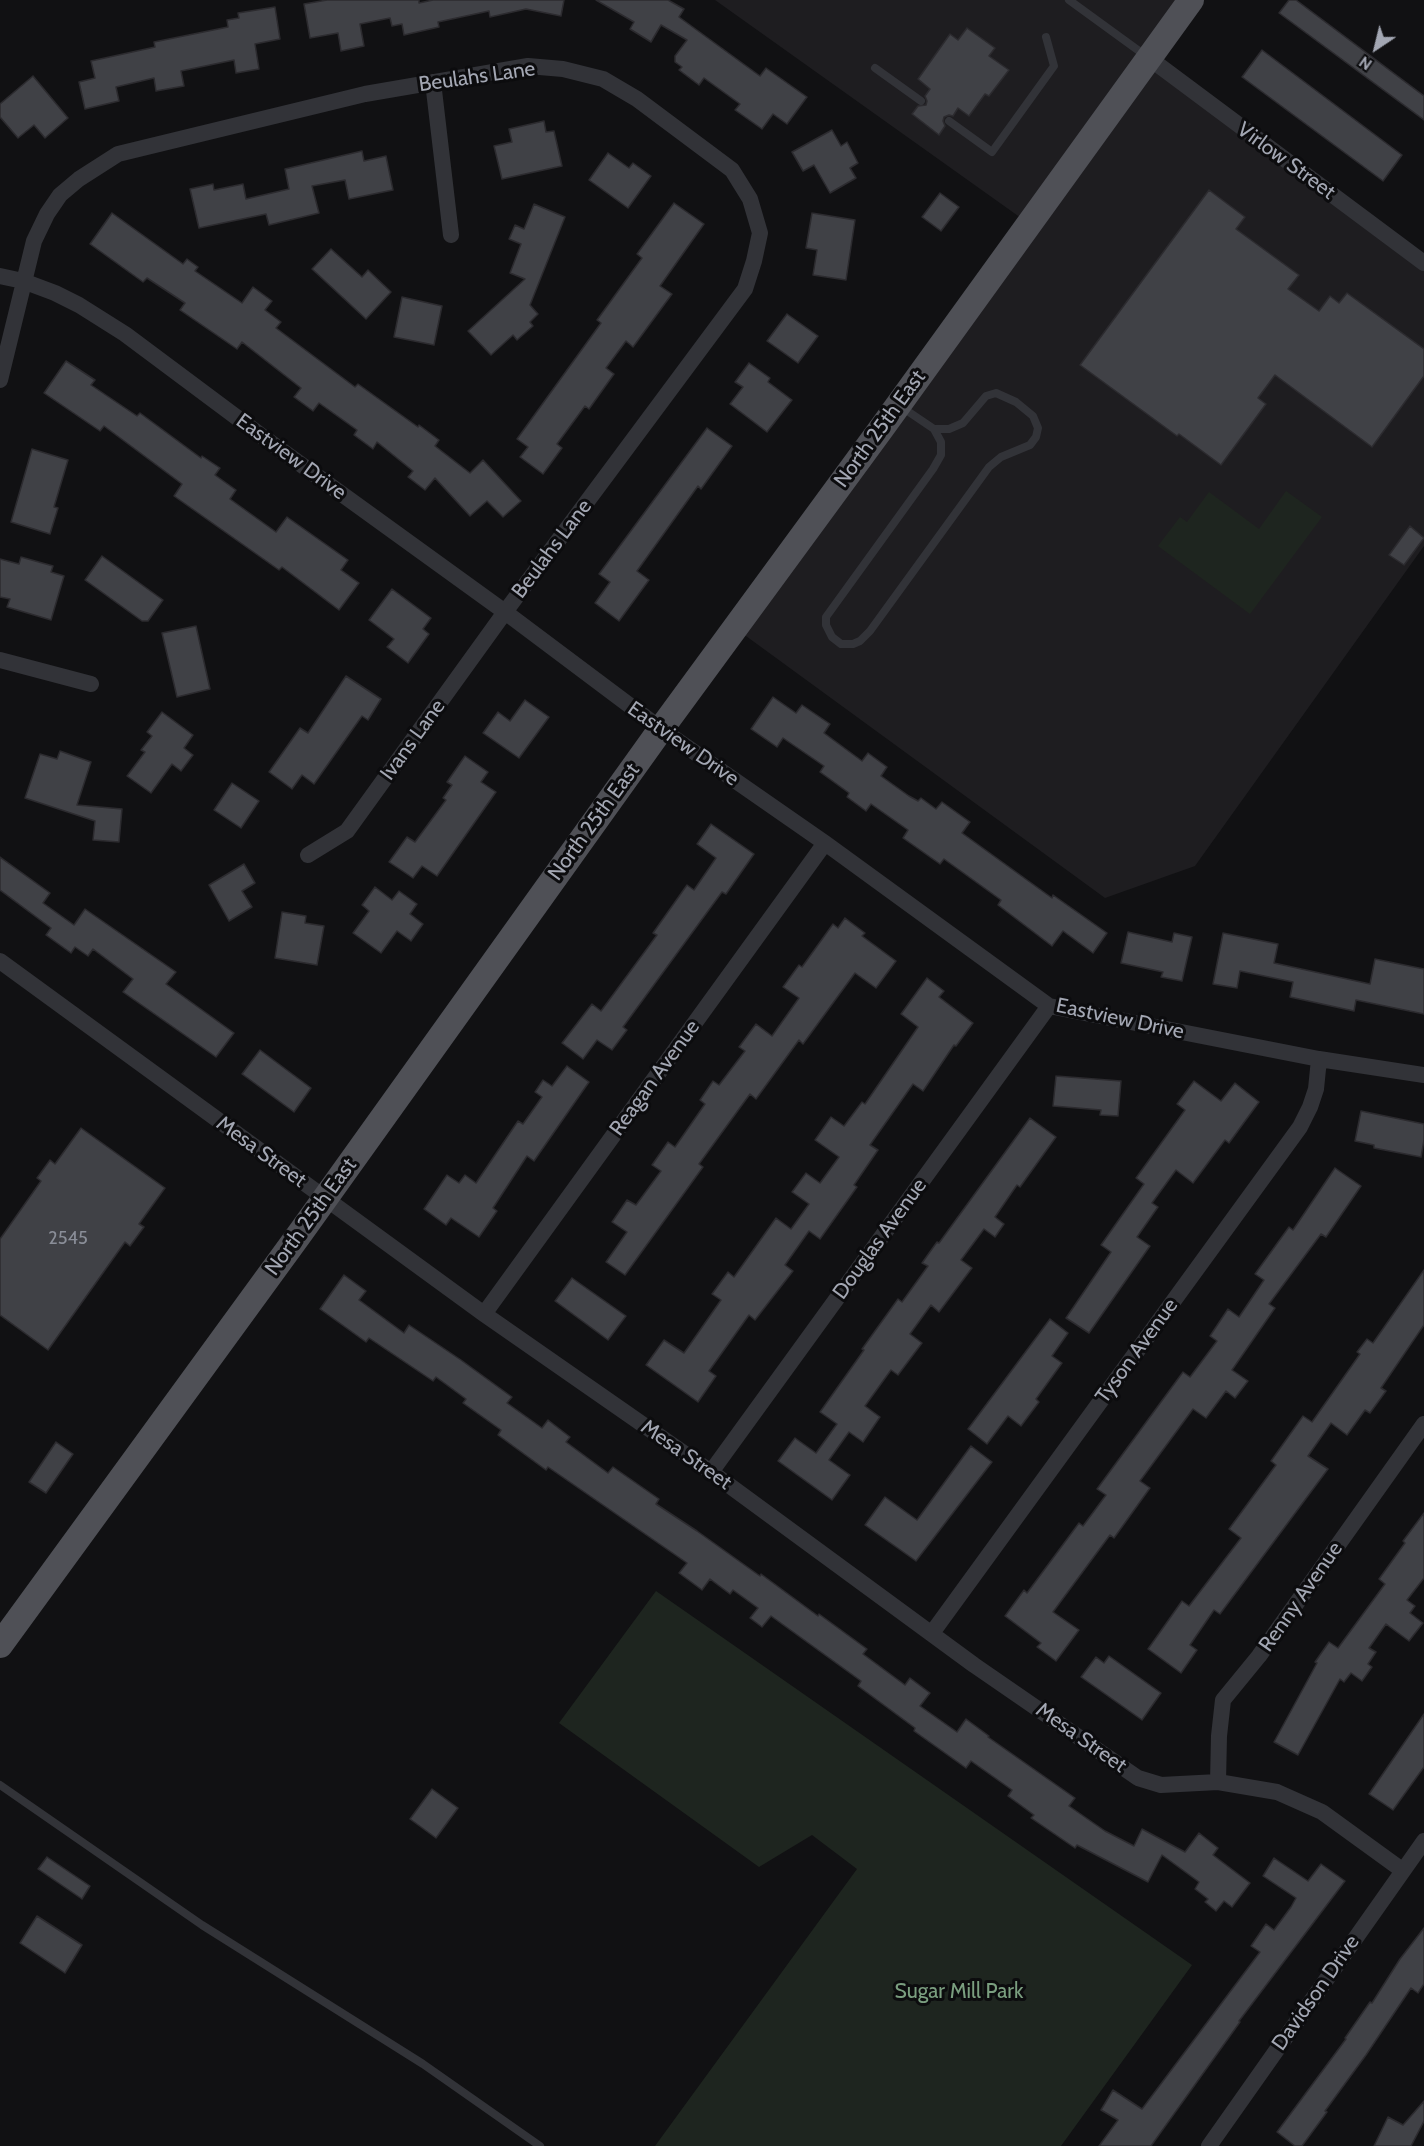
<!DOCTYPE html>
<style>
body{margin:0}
#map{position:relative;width:1424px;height:2146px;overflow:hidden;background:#111113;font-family:Cabin,sans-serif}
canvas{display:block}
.north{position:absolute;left:1346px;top:18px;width:60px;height:60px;-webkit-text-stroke:4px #0c0c0e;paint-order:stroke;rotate:215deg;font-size:16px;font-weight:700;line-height:24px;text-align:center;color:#a3a7b3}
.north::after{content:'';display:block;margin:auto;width:21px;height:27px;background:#a3a7b3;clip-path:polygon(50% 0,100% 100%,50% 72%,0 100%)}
</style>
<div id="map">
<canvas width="1424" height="2146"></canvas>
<div class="north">N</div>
</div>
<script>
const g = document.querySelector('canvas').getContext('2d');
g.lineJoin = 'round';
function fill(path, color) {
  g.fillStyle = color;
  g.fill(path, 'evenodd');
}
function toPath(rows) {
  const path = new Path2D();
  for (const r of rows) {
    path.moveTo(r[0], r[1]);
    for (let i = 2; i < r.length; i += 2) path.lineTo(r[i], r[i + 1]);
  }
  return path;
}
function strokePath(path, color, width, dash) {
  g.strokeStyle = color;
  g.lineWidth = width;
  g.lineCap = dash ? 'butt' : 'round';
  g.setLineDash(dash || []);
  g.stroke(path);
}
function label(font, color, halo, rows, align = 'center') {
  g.font = font + ' Cabin,sans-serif';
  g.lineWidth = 6;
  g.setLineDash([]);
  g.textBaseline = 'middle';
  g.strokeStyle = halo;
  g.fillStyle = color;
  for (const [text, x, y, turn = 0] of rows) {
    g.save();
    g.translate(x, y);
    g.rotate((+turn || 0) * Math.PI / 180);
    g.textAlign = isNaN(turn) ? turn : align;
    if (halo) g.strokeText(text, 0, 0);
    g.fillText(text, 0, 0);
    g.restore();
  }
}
fill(toPath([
 [715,0,1191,0,1150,58,1424,263,1424,546,1195,866,1105,898,735,628,1028,223]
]), '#1e1d20');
fill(toPath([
 [1286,491,1322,517,1250,614,1158,546,1180,517,1187,522,1209,492,1259,529],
 [656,1591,1192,1965,1061,2146,655,2146,857,1869,812,1835,759,1867,559,1723]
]), '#1e251f');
const building = toPath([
 [327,0,419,0,419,3,433,0,564,0,561,16,526,9,490,17,489,11,438,22,439,27,404,35,402,24,392,26,390,18,360,24,364,46,341,51,338,33,310,38,304,4,327,0],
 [596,0,668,0,684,9,679,17,760,76,766,68,807,97,787,124,773,114,762,129,735,110,740,104,704,78,699,85,679,70,682,67,675,62,675,56,687,40,661,25,651,42,630,29,634,22,596,0],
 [1289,0,1296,0,1424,96,1424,120,1279,13,1289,0],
 [275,7,280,39,255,44,259,69,236,73,234,60,181,71,184,86,156,91,154,78,116,87,119,101,85,109,79,82,95,78,91,61,155,47,154,42,228,27,227,20,239,18,238,13,275,7],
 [967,28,995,48,989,56,1009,70,989,96,985,94,969,116,958,108,953,116,949,115,944,117,943,121,945,126,939,135,912,114,918,106,926,105,927,101,925,96,930,89,918,79,950,34,958,40,967,28],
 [1262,50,1402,155,1383,181,1242,77,1262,50],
 [33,76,68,118,45,138,34,125,18,138,0,117,0,104,33,76],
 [544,121,546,132,554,131,562,166,502,179,494,146,512,142,509,129,544,121],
 [832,130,841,146,847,142,858,163,850,168,856,178,830,193,814,165,803,171,792,152,832,130],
 [362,151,364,161,386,156,393,190,349,199,345,180,312,186,319,213,269,225,266,214,199,228,190,189,213,184,214,190,243,184,246,199,289,189,285,169,362,151],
 [608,153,629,168,633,163,651,176,628,208,589,180,608,153],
 [1209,190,1245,217,1236,229,1299,275,1288,289,1319,311,1330,296,1339,303,1347,293,1424,349,1424,376,1372,447,1275,375,1258,398,1266,404,1221,465,1179,434,1177,436,1080,365,1209,190],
 [940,193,959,207,941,231,922,217,940,193],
 [674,203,704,224,660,286,672,294,633,347,626,341,606,368,614,374,589,409,585,406,557,444,562,448,543,474,520,457,528,447,517,439,601,323,597,320,642,258,637,254,674,203],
 [534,204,565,217,530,305,538,314,530,322,533,326,517,340,513,335,491,355,468,331,525,279,510,273,521,244,509,239,515,225,524,229,534,204],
 [112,213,183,264,187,259,198,267,195,271,242,303,253,287,272,301,265,310,281,322,276,328,355,387,358,384,418,427,419,425,439,440,435,446,470,473,483,460,521,501,503,517,487,501,470,516,435,478,425,490,408,477,413,471,377,442,373,449,354,435,357,430,319,403,313,411,294,397,301,388,242,342,237,349,180,310,185,303,147,278,143,282,90,244,112,213],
 [812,213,855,220,846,280,813,275,817,250,806,248,812,213],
 [331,249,362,277,368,270,391,292,366,319,312,269,331,249],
 [402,297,442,306,434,345,394,337,402,297],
 [787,314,818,336,798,363,767,341,787,314],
 [66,361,95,380,91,385,137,416,140,413,201,458,202,456,220,468,215,475,236,490,230,499,276,532,287,517,348,560,341,570,359,583,339,610,282,567,279,570,174,496,182,484,104,426,100,431,44,393,66,361],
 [749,363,770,378,768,382,792,400,767,432,730,404,743,387,735,382,749,363],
 [707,428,732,446,701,489,698,486,637,571,649,580,619,621,595,603,610,582,599,574,707,428],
 [32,449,68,460,54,507,58,508,50,534,11,522,32,449],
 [1410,526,1424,538,1404,565,1389,555,1410,526],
 [102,556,163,600,148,621,142,621,85,580,102,556],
 [21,557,53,566,51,572,64,576,51,620,7,607,10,599,0,597,0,559,19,564,21,557],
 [392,589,431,618,423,629,429,634,408,663,387,647,394,639,369,620,392,589],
 [196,626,210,689,177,697,162,633,196,626],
 [346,676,381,699,368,720,362,716,314,784,302,775,292,789,269,772,300,728,308,733,346,676],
 [773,697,796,713,802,705,830,724,824,733,862,761,868,753,887,767,881,776,909,796,918,801,921,798,936,809,942,802,970,822,962,833,1052,898,1053,895,1107,933,1093,953,1063,931,1052,946,998,905,1001,900,944,859,940,864,903,838,908,830,871,804,866,811,847,797,849,793,820,772,824,766,783,738,777,747,751,729,773,697],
 [525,700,549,717,519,758,483,733,498,712,510,721,525,700],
 [162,712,193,735,184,748,193,755,181,771,172,764,151,793,127,776,145,752,141,750,152,736,147,732,162,712],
 [60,751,91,762,77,805,122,809,119,842,93,840,95,821,25,798,40,754,57,759,60,751],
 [465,756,488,772,481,782,496,792,437,876,422,866,413,878,389,862,407,837,415,842,446,800,443,798,452,785,447,782,465,756],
 [232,783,259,801,241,828,214,810,232,783],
 [711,824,754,854,726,894,722,892,623,1027,627,1030,612,1050,597,1040,583,1059,562,1043,592,1004,601,1011,657,935,653,933,687,885,694,890,716,858,697,844,711,824],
 [0,857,50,893,43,903,74,925,85,909,176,972,166,984,234,1033,216,1057,123,992,133,979,93,949,88,956,75,947,71,953,46,935,51,928,0,890,0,857],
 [244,864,255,883,242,891,252,907,229,921,209,885,244,864],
 [375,887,392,900,399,891,417,904,410,914,423,924,411,941,397,931,381,953,353,933,369,911,362,905,375,887],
 [282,912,306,916,305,923,324,926,317,965,275,958,282,912],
 [845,918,865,933,862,936,896,961,876,988,855,973,803,1044,799,1040,756,1099,750,1094,699,1164,703,1167,625,1275,606,1262,627,1232,612,1222,627,1200,636,1205,661,1171,652,1165,668,1142,675,1147,705,1104,700,1100,713,1081,719,1085,745,1051,739,1047,756,1024,772,1036,799,998,783,987,799,965,802,967,833,924,838,928,845,918],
 [1128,932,1172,942,1174,933,1192,937,1182,981,1161,977,1163,972,1121,963,1128,932],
 [1223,933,1278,944,1274,963,1370,984,1375,959,1424,969,1424,1014,1356,1000,1354,1011,1290,997,1293,982,1240,971,1237,988,1213,984,1223,933],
 [927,978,944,991,939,997,973,1023,956,1046,954,1045,923,1091,913,1084,870,1145,878,1150,854,1185,857,1187,820,1239,809,1231,785,1265,793,1271,755,1320,749,1315,709,1371,716,1376,698,1402,646,1365,664,1340,684,1353,721,1300,712,1294,728,1272,734,1277,776,1218,791,1229,809,1204,792,1192,806,1173,820,1183,839,1157,815,1140,831,1117,844,1126,862,1102,865,1104,918,1027,901,1014,927,978],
 [260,1050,311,1088,294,1112,242,1074,260,1050],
 [567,1066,589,1082,534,1161,527,1156,493,1208,497,1211,479,1237,451,1218,446,1225,424,1209,447,1175,459,1183,465,1175,476,1183,518,1121,523,1124,542,1097,535,1092,543,1080,552,1086,567,1066],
 [1056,1076,1121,1081,1118,1116,1100,1115,1101,1110,1053,1106,1056,1076],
 [1194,1081,1221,1101,1235,1083,1259,1102,1229,1143,1225,1140,1193,1183,1176,1170,1152,1203,1158,1207,1137,1237,1150,1246,1089,1333,1066,1318,1111,1252,1101,1245,1144,1184,1136,1178,1185,1110,1177,1104,1194,1081],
 [1361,1111,1424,1124,1424,1140,1421,1157,1374,1148,1374,1145,1355,1141,1361,1111],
 [1030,1118,1056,1137,1020,1187,1017,1185,995,1217,1004,1224,995,1237,984,1229,961,1260,972,1268,939,1312,931,1305,910,1334,922,1343,898,1375,891,1370,865,1406,880,1417,863,1442,849,1432,829,1460,850,1475,832,1500,778,1461,795,1438,816,1453,837,1424,820,1412,864,1350,862,1349,898,1299,902,1302,928,1266,922,1263,937,1242,939,1243,1030,1118],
 [81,1128,165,1188,139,1224,144,1227,130,1246,125,1242,48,1350,0,1315,0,1239,41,1181,37,1178,50,1160,55,1164,81,1128],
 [1335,1168,1361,1186,1326,1237,1321,1234,1269,1304,1275,1308,1232,1370,1248,1381,1235,1398,1226,1391,1206,1418,1193,1409,1140,1481,1150,1488,1114,1538,1110,1535,1053,1612,1079,1630,1056,1661,1037,1647,1041,1643,1005,1616,1024,1590,1027,1593,1079,1523,1083,1526,1106,1495,1097,1489,1183,1372,1190,1377,1217,1341,1210,1336,1228,1309,1239,1317,1264,1280,1255,1274,1289,1227,1293,1230,1335,1168],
 [1424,1270,1424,1325,1381,1388,1386,1391,1370,1413,1365,1410,1347,1435,1331,1423,1308,1456,1328,1469,1220,1614,1214,1610,1190,1645,1197,1650,1181,1673,1148,1649,1182,1601,1189,1606,1241,1538,1229,1529,1276,1465,1271,1461,1303,1416,1312,1422,1360,1354,1357,1352,1367,1339,1373,1343,1424,1270],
 [344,1275,366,1291,359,1300,404,1333,409,1325,461,1360,512,1397,507,1403,542,1428,548,1420,570,1437,566,1442,608,1473,613,1467,659,1499,656,1504,697,1531,760,1576,761,1574,818,1616,819,1614,867,1649,863,1654,905,1685,910,1678,930,1693,920,1706,957,1732,966,1719,989,1736,988,1737,1075,1798,1069,1806,1105,1831,1134,1846,1142,1829,1185,1852,1199,1833,1218,1848,1213,1855,1250,1883,1232,1907,1224,1901,1216,1911,1205,1902,1208,1899,1195,1889,1199,1882,1162,1855,1148,1882,1077,1845,1075,1848,1031,1818,1034,1815,1008,1796,1012,1790,971,1761,966,1768,914,1731,915,1728,858,1686,861,1681,771,1616,762,1627,750,1618,758,1608,733,1590,730,1594,710,1579,702,1590,679,1573,687,1563,548,1467,546,1470,498,1435,501,1430,463,1403,466,1399,436,1377,433,1381,369,1338,366,1342,320,1309,344,1275],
 [572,1278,626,1316,608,1340,555,1301,572,1278],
 [1050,1319,1068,1333,1052,1356,1062,1363,1036,1399,1039,1402,1021,1426,1008,1416,987,1444,968,1429,1050,1319],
 [56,1442,73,1454,46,1493,29,1482,56,1442],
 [971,1446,992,1462,916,1561,865,1525,885,1497,917,1520,971,1446],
 [1424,1513,1424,1578,1407,1600,1415,1606,1410,1613,1423,1623,1409,1641,1386,1624,1369,1648,1376,1652,1368,1664,1372,1667,1362,1681,1351,1673,1344,1682,1340,1679,1298,1755,1274,1742,1317,1663,1315,1662,1329,1642,1338,1648,1385,1584,1379,1579,1405,1543,1403,1541,1424,1513],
 [1109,1656,1161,1693,1142,1720,1081,1677,1096,1657,1104,1663,1109,1656],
 [1424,1714,1424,1767,1393,1810,1369,1794,1424,1714],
 [432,1789,458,1808,436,1838,410,1819,432,1789],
 [47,1857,90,1886,82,1899,38,1869,47,1857],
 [1274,1858,1308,1881,1321,1864,1345,1881,1239,2021,1240,2022,1151,2146,1099,2146,1118,2120,1101,2110,1113,2090,1142,2109,1260,1952,1251,1946,1266,1924,1274,1930,1291,1907,1296,1898,1263,1876,1274,1858],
 [37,1916,82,1945,65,1973,20,1943,37,1916],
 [1424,1928,1424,1984,1418,1993,1411,1988,1366,2055,1325,2111,1327,2112,1302,2146,1295,2146,1277,2132,1346,2039,1345,2038,1370,2002,1372,2003,1400,1959,1424,1928],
 [1424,2101,1424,2121,1411,2146,1374,2146,1388,2117,1403,2125,1424,2101]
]);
fill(building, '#404146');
strokePath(building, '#2c2b2f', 1.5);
strokePath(toPath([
 [1069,0,1146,56],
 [875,68,921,101],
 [949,121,992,152,1054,66,1046,37],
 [900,406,934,429,941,442,941,455,933,469,826,617,826,625,832,637,841,644,853,644,860,641,870,631,989,467,1001,457,1030,445,1036,437,1038,428,1033,416,1016,402,996,393,986,396,963,423,949,429,934,429],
 [0,1785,202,1925,423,2064,540,2146]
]), '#323338', 8);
strokePath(toPath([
 [1149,58,1424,263],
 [433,82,451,235],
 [0,276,23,281,55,293,79,305,125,334,263,437,505,612,661,729,825,843,1049,1006,1319,1059,1424,1075],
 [0,380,34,241,47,214,60,195,79,179,118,154,365,94,528,66,563,69,603,79,637,99,732,170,750,199,760,233,754,261,745,289,505,612,347,831,308,855],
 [0,660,91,684],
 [0,961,484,1314,711,1472,974,1665,1138,1778,1161,1785,1218,1782,1277,1792,1322,1812,1402,1870],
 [484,1314,825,843],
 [711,1472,1049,1006],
 [932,1633,1300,1127,1310,1107,1316,1089,1319,1059],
 [1218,1782,1219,1736,1223,1700,1259,1656,1424,1424],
 [1209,2146,1424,1841]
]), '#323338', 16);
strokePath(toPath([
 [0,1645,301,1232,661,729,881,429,1191,0]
]), '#4f5056', 26);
label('18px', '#8a8e98', null, [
 ["2545",68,1239]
]);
label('21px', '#a3a7b3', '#0c0c0e', [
 ["Beulahs Lane",477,77,-8],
 ["Virlow Street",1286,161,36],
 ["North 25th East",880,429,-54],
 ["Eastview Drive",291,457,36],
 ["Beulahs Lane",552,549,-53],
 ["Ivans Lane",413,740,-54],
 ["Eastview Drive",683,744,35],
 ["North 25th East",594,822,-54],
 ["Eastview Drive",1120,1019,12],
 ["Reagan Avenue",655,1078,-54],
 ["Mesa Street",261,1152,36],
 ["North 25th East",311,1217,-54],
 ["Douglas Avenue",880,1239,-54],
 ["Tyson Avenue",1137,1351,-54],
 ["Mesa Street",686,1455,35],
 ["Renny Avenue",1301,1597,-55],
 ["Mesa Street",1081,1738,35],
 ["Davidson Drive",1316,1993,-55]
]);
label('21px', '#7a9e7f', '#0c0c0e', [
 ["Sugar Mill Park",959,1992]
]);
</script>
